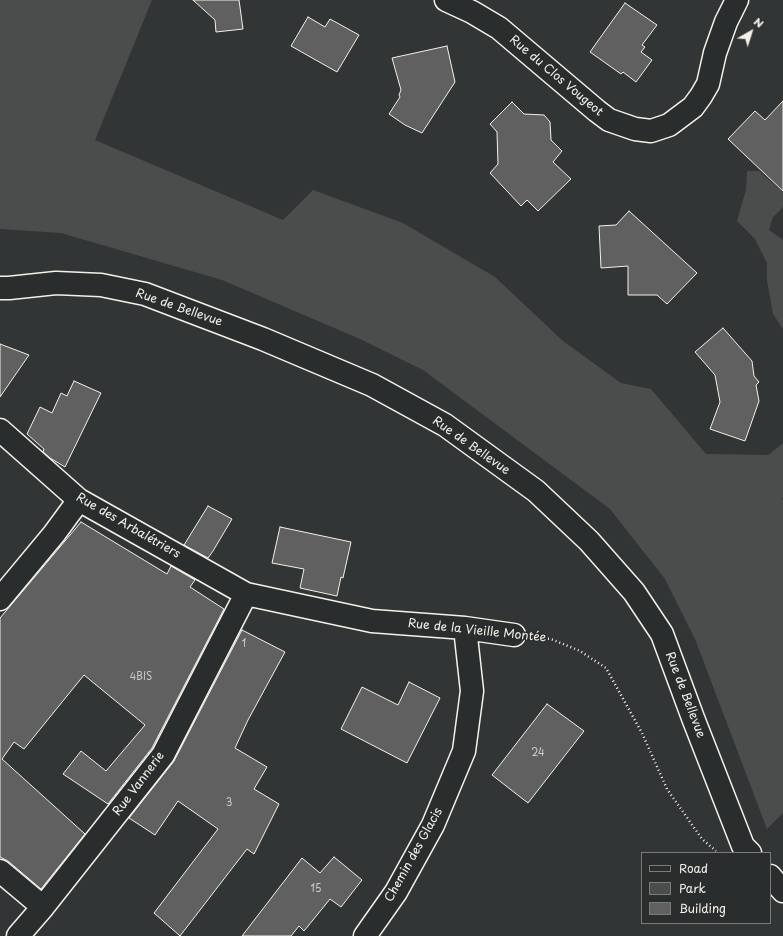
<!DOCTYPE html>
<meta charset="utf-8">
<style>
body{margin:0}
#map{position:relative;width:783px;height:936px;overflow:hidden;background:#323535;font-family:"Playpen Sans",sans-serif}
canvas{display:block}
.legend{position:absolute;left:641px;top:852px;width:130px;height:72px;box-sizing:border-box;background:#2a2d2e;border:1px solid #7b7b78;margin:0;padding:5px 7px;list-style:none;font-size:12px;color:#f4f1e8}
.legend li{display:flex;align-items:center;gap:8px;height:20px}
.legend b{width:20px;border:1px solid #7b7b78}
.north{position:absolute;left:731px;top:12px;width:40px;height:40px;-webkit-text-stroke:3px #2a2d2e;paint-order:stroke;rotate:39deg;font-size:11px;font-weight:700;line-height:16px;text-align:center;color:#f4f1e8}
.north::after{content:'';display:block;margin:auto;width:14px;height:18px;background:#f4f1e8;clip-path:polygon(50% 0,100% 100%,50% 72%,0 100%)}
</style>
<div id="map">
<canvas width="783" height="936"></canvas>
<ul class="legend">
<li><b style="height:5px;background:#2a2d2e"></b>Road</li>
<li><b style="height:11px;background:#4b4d4c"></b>Park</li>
<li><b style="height:11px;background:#5f605f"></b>Building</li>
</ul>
<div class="north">N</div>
</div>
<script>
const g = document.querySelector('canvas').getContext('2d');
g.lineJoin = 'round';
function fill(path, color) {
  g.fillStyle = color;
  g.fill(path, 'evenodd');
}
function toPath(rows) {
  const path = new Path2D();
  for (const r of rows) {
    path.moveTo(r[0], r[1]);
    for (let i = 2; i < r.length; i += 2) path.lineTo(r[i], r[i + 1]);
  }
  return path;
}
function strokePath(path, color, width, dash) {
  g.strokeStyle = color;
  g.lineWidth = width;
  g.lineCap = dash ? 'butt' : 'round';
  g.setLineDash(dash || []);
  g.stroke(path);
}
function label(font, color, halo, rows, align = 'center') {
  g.font = font + ' "Playpen Sans",sans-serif';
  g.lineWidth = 3;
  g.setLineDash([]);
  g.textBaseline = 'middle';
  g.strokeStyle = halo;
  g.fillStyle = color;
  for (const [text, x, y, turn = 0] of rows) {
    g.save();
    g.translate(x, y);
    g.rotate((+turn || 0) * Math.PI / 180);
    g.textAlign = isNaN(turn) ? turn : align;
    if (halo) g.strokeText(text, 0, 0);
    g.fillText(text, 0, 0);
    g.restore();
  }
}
fill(toPath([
 [0,0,152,0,95,140,283,220,313,190,403,223,495,277,563,341,621,383,651,389,706,454,768,455,783,443,783,498,781,498,783,500,783,813,767,829,695,639,665,579,610,509,423,370,360,339,222,280,61,233,0,229],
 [747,171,759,171,783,192,783,207,773,217,769,230,783,240,783,329,773,314,767,280,767,263,755,239,737,221,746,190]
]), '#4b4d4c');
const building = toPath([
 [193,0,239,0,243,29,216,32,215,20,193,0],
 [625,3,657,25,642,45,645,47,641,52,652,60,636,82,623,72,621,74,590,52,625,3],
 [308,17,325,27,330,19,359,35,337,72,291,46,308,17],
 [447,46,455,82,422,133,405,125,389,114,400,97,399,95,401,90,392,58,447,46],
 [783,101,783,191,728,139,755,111,765,120,783,101],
 [512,102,524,114,544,115,550,122,551,140,562,151,553,162,571,179,538,211,527,200,521,206,490,173,498,164,497,132,490,124,512,102],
 [629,211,697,273,667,304,657,295,628,295,628,266,601,268,599,226,616,225,629,211],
 [723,328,752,361,754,376,759,382,756,385,759,401,745,441,710,429,720,402,715,375,695,352,723,328],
 [0,344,29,355,0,397,0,344],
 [74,381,101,393,65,467,50,458,43,452,44,449,27,434,40,407,52,413,61,393,67,396,74,381],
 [208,506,232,519,213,551,208,558,184,545,208,506],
 [81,522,167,574,171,566,195,580,190,587,224,609,152,748,108,804,63,774,81,751,106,771,145,725,84,675,24,749,14,742,2,759,85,834,41,889,8,861,0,857,0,618,81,522],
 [280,527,351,542,343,578,341,577,337,596,300,588,304,569,272,563,280,527],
 [242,630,285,652,248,720,235,748,267,767,254,789,279,804,254,854,247,849,180,936,154,913,218,829,178,801,155,835,129,818,174,761,242,630],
 [409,682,440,698,407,763,341,729,362,687,398,705,409,682],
 [547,704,584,731,528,803,492,775,547,704],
 [334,857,362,880,341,907,330,899,304,931,299,926,291,936,242,936,302,858,320,873,334,857]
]);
fill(building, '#5f605f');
strokePath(building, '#f4f1e8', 1);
const minor = toPath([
 [446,0,472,12,499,28,597,111,609,120,635,129,651,131,669,125,693,107,701,96,708,84,715,53,726,22,737,0],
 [0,288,9,288,56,283,101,285,145,294,263,339,372,385,445,425,536,491,589,541,634,592,662,634,693,718,743,846,750,853],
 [0,430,79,500,246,594,372,621,465,628,514,635],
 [0,599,54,534,79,500],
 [0,871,43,907],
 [770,876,783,891],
 [18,936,43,907,163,755,246,594],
 [365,936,396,892,433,825,464,751,472,691,465,628]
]);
strokePath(minor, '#f4f1e8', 25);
strokePath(toPath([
 [540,638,551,639,580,651,606,668,642,733,667,789,702,839,716,851]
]), '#f4f1e8', 2.5, [1, 3]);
strokePath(minor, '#2a2d2e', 22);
label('10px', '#cfcdc6', null, [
 ["1",244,644],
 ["4BIS",141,677],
 ["24",538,753],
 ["3",229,803],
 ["15",316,889]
]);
label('12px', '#f4f1e8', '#2a2d2e', [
 ["Rue du Clos Vougeot",556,76,40],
 ["Rue de Bellevue",179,308,19],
 ["Rue de Bellevue",471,446,35],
 ["Rue des Arbalétriers",128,526,30],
 ["Rue de la Vieille Montée",477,631,6],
 ["Rue de Bellevue",685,695,69],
 ["Rue Vannerie",139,784,-53],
 ["Chemin des Glacis",414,855,-61]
]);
</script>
